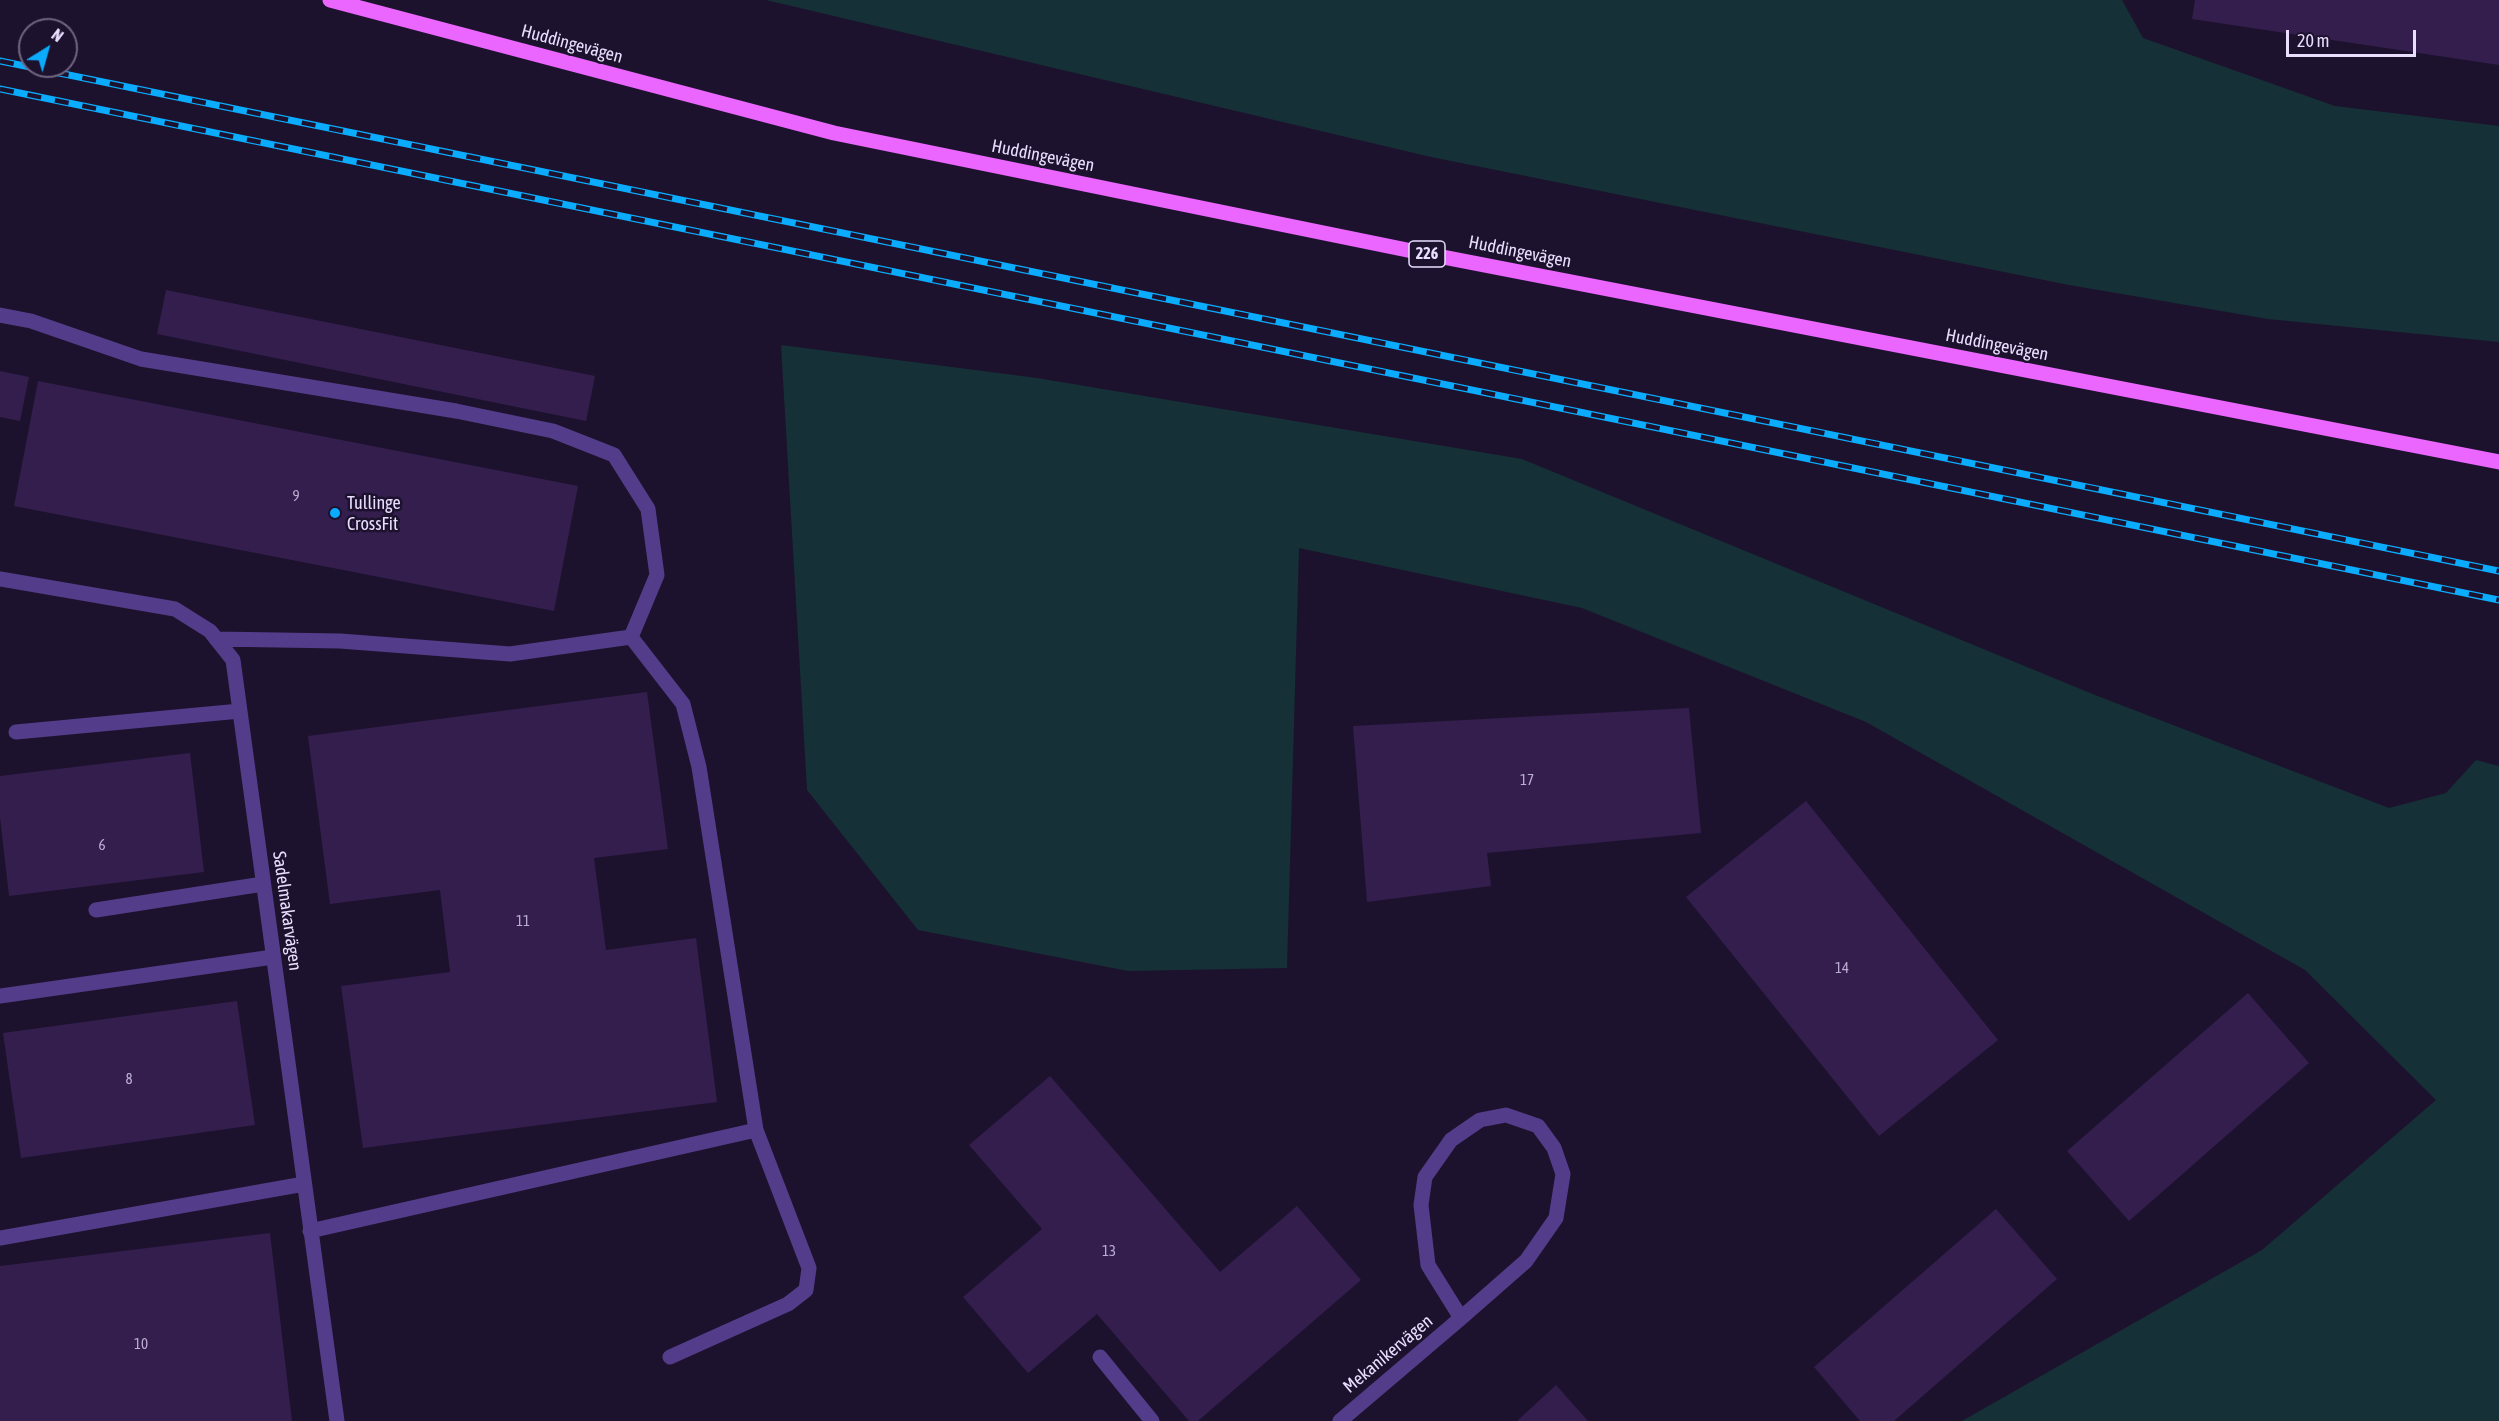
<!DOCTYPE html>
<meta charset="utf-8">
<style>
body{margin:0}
#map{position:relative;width:2499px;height:1421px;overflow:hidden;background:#1d122d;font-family:"Asap Condensed",sans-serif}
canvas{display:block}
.north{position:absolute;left:18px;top:18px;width:60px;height:60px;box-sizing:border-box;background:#1d122d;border:2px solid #6f6481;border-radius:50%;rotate:37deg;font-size:16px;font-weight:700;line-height:24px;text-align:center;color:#eadeff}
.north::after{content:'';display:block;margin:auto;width:21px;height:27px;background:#0babfe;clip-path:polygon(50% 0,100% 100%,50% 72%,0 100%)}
.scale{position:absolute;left:2286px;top:30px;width:130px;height:27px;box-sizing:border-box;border:3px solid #eadeff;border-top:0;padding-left:8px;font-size:18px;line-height:21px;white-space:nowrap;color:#eadeff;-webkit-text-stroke:4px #1d122d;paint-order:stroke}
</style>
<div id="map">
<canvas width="2499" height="1421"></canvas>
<div class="north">N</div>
<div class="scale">20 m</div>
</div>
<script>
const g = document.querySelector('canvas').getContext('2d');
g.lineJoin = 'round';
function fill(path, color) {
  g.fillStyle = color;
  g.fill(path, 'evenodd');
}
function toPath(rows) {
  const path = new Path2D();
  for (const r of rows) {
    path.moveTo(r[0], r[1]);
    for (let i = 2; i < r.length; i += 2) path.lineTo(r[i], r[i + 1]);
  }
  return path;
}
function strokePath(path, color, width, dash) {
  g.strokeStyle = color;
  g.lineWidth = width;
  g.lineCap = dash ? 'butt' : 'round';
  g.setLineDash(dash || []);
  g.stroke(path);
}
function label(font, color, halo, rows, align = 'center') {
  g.font = font + ' "Asap Condensed",sans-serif';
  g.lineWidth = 5;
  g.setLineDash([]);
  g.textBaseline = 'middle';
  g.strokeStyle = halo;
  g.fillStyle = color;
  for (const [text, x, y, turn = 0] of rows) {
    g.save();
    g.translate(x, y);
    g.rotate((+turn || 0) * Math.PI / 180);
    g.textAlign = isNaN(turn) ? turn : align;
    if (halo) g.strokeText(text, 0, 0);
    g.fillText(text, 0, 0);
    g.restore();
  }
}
fill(toPath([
 [766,0,2122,0,2143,38,2335,106,2499,126,2499,342,2268,319,2069,285,1431,157],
 [781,345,1037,378,1522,459,2095,695,2389,808,2446,793,2476,760,2499,766,2499,1421,1962,1421,2262,1250,2436,1100,2305,970,1866,722,1582,608,1299,548,1287,968,1128,971,918,930,807,790]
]), '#153037');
fill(toPath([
 [2195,0,2499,0,2499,65,2192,19],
 [166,290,595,376,586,421,157,334],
 [0,371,29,377,20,421,0,417],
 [38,381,578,486,554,611,14,506],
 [647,692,668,849,594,858,606,950,696,938,717,1102,363,1148,341,986,450,972,440,890,330,904,308,736],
 [1689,708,1701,833,1487,853,1491,886,1367,902,1353,726],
 [190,753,204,872,9,896,0,817,0,776],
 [1806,801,1998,1040,1879,1136,1686,897],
 [2248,993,2309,1063,2129,1221,2067,1151],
 [237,1001,255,1125,21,1158,3,1033],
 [1050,1076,1220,1272,1297,1206,1361,1280,1198,1421,1189,1421,1097,1314,1028,1373,963,1297,1042,1229,969,1145],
 [1996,1209,2057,1279,1894,1421,1860,1421,1814,1367],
 [270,1233,292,1421,0,1421,0,1266],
 [1556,1385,1588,1421,1517,1421]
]), '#331e4e');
strokePath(toPath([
 [0,315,31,321,141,359,456,411,553,431,614,455,648,509,657,575,631,637,510,654,340,641,216,639],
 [0,579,175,609,210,631,233,660,337,1421],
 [631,637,683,704,699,767,756,1130,809,1268,806,1290,788,1304,670,1357],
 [16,732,240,711],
 [96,910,263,884],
 [0,996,273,957],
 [310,1231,756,1130],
 [0,1238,304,1184],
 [1100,1357,1152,1421],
 [1340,1421,1461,1318,1526,1261,1556,1218,1563,1174,1554,1148,1538,1126,1506,1115,1480,1120,1451,1140,1425,1177,1421,1205,1428,1265,1461,1318]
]), '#533d8b', 15);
strokePath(toPath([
 [330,0,834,133,1417,252,2499,462]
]), '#ea66fe', 15);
const rail = toPath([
 [0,61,2499,571],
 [0,89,2499,600]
]);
strokePath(rail, '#0babfe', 7);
strokePath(rail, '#1d122d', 4.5, [14]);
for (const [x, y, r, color] of [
 [335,513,6,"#0babfe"]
]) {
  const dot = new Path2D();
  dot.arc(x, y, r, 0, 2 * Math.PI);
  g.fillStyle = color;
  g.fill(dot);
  strokePath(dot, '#1d122d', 2);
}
label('15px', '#bcaed3', null, [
 ["9",296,496],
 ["17",1527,780],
 ["6",102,845],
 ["11",523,921],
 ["14",1842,968],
 ["8",129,1079],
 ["13",1109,1251],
 ["10",141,1344]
]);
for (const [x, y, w] of [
 [1427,254,36]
]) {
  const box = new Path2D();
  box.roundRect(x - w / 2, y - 13, w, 26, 4.5);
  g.fillStyle = '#1d122d';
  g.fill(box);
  strokePath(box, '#eadeff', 1.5);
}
label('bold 16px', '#eadeff', null, [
 ["226",1427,254]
]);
label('18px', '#eadeff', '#1d122d', [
 ["Huddingevägen",572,44,15],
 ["Huddingevägen",1043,156,11],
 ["Huddingevägen",1520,252,11],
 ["Huddingevägen",1997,345,11],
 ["Sadelmakarvägen",287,911,82],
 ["Mekanikervägen",1388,1354,-40]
]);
label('18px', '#eadeff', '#1d122d', [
 ["Tullinge",347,503],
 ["CrossFit",347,524]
], 'left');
</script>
